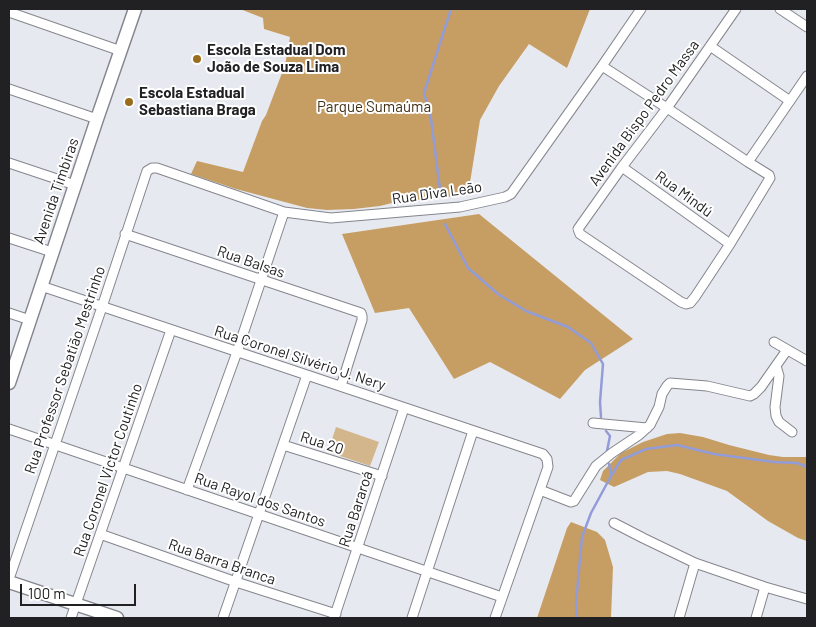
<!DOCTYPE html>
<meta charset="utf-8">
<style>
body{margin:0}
#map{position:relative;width:816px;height:627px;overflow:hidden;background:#e7e9f1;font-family:Barlow,sans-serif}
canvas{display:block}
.frame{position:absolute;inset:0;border:10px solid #212124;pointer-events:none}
.scale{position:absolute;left:20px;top:584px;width:116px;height:22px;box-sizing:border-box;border:2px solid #212124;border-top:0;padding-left:6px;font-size:15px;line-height:18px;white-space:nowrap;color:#212124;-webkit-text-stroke:4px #fff;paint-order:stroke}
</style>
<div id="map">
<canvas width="816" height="627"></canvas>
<div class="frame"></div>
<div class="scale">100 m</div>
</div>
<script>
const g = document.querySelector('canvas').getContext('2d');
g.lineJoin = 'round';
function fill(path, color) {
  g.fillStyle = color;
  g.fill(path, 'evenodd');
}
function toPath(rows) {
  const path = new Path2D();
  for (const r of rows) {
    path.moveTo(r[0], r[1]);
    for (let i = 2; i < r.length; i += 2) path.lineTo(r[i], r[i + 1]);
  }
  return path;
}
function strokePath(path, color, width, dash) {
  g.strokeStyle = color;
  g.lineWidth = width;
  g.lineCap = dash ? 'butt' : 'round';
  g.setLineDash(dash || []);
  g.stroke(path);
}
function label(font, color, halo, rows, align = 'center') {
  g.font = font + ' Barlow,sans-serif';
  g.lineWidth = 4;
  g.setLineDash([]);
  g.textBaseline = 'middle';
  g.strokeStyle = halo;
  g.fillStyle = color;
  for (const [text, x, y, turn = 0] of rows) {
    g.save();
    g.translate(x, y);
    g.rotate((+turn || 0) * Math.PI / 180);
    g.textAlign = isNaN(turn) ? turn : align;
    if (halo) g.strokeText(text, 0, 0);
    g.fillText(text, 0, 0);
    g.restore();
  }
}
fill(toPath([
 [336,427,379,442,370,466,328,452]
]), '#d3b68c');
fill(toPath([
 [240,9,590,9,567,68,529,44,499,86,480,120,468,195,396,202,380,206,354,209,327,210,307,208,236,189,191,174,197,161,243,172,262,121,266,115,285,65,290,37,264,29,263,18],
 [479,214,633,339,585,370,560,399,490,362,454,379,409,308,375,313,342,234],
 [680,433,703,437,729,445,769,455,783,457,807,457,807,541,798,538,768,521,727,491,680,474,667,471,648,472,614,487,600,480,603,471,621,453,643,442,667,434],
 [571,522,597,532,605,540,613,567,611,618,537,618,567,528]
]), '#c69e63');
strokePath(toPath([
 [441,197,431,119,424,93,451,9],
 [445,224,468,268,498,294,526,311,568,327,591,343,603,364,600,402,601,417],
 [606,431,610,436,607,451],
 [609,464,611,475],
 [577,618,576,603,582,537,591,513,611,476,621,460,646,449,677,445,714,454,774,462,797,463,807,467]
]), '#929cd9', 2.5);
const street = toPath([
 [780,9,807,27],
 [9,12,121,51],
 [710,46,790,101],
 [602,66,667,108,748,162,769,175,770,178,730,244,695,297,690,303,686,304,681,302,580,234,578,229,622,167,667,108,736,9],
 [9,89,97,119],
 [748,162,807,76],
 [9,163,75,185],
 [622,167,730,244],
 [125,234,361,313,362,316,362,320,341,386],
 [9,238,52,252],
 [41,286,543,454,547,459,548,467,495,618],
 [9,313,30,320],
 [774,342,807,361],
 [776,366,779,376,775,407,776,416,779,422,792,432],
 [593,423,647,428],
 [9,429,502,597],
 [283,445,382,476],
 [187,490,237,352,284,212],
 [540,490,571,502,574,501,596,466,612,453,639,435,650,425,659,407,662,394,667,386,670,383,707,386,750,396,754,394,761,387,787,350],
 [614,523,643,538,695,563,765,587,807,599],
 [100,534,236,582,336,614],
 [9,579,102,307,147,171,152,168,157,168,284,212,331,218,460,207,505,197,511,194,602,66,641,9],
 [71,618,171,330],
 [223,618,307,375],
 [334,618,404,408],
 [412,618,473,431],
 [679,618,695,563],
 [756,618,765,587]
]);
const secondary = toPath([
 [9,383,97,119,135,9],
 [9,582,117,618]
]);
strokePath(street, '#85868d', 11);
strokePath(secondary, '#85868d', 15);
strokePath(street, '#fff', 9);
strokePath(secondary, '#fff', 12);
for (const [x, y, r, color] of [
 [197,59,5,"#9a6d1d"],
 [129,102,5,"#9a6d1d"]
]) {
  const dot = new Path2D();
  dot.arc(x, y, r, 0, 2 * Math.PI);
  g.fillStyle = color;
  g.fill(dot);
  strokePath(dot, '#fff', 2);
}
label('bold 15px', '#212124', '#fff', [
 ["Escola Estadual Dom",207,50],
 ["João de Souza Lima",207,67],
 ["Escola Estadual",139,93],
 ["Sebastiana Braga",139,110]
], 'left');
label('15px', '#433116', '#fff', [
 ["Parque Sumaúma",374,107]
]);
label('15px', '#212124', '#fff', [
 ["Avenida Bispo Pedro Massa",644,113,-54],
 ["Avenida Timbiras",56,191,-71],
 ["Rua Diva Leão",437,193,-8],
 ["Rua Mindú",684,194,36],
 ["Rua Balsas",251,262,19],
 ["Rua Coronel Silvério J. Nery",300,358,18],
 ["Rua Professor Sebatião Mestrinho",65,370,-71],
 ["Rua 20",322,443,18],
 ["Rua Coronel Victor Coutinho",108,470,-71],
 ["Rua Rayol dos Santos",260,500,19],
 ["Rua Bararoá",356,509,-72],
 ["Rua Barra Branca",222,562,19]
]);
</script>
